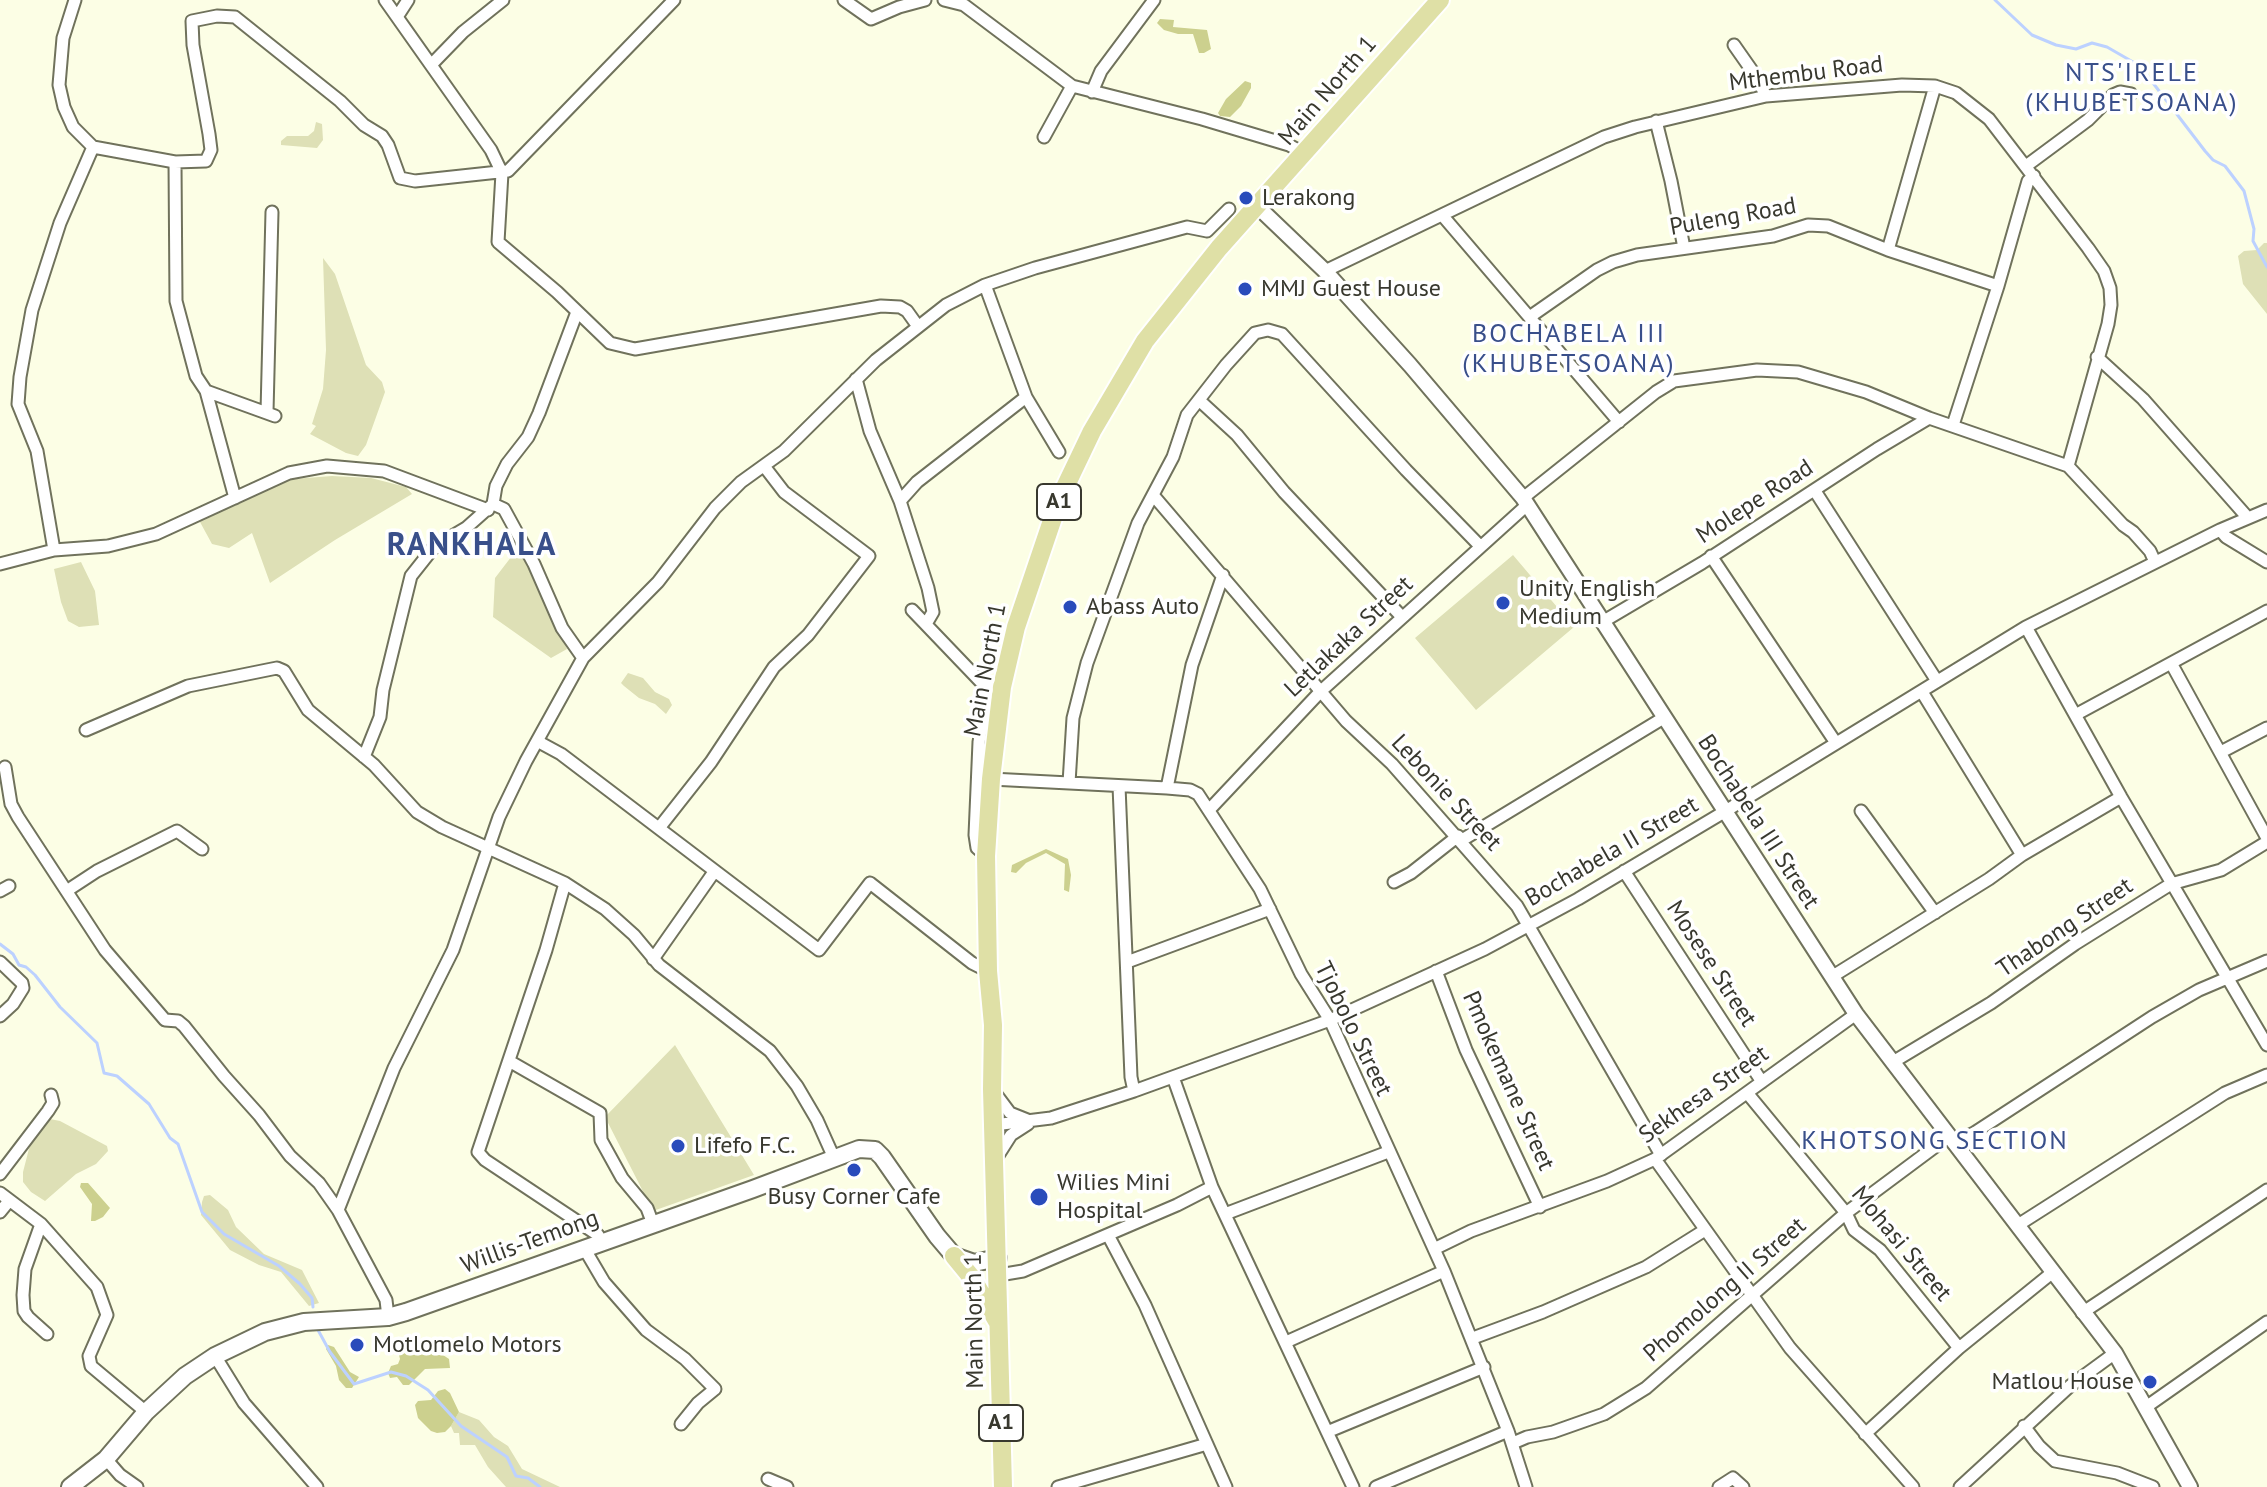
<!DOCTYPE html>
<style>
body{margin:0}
canvas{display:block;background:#fcfee5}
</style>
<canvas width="2267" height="1487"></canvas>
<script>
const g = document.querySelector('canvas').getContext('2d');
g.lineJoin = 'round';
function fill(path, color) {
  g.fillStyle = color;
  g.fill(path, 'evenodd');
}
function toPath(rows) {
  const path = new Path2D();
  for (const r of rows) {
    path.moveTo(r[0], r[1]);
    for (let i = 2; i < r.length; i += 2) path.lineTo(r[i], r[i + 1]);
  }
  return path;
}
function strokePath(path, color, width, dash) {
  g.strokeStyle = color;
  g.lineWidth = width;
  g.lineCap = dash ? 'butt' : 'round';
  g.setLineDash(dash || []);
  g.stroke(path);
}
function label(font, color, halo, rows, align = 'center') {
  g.font = font + ' "PT Sans",sans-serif';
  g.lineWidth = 7;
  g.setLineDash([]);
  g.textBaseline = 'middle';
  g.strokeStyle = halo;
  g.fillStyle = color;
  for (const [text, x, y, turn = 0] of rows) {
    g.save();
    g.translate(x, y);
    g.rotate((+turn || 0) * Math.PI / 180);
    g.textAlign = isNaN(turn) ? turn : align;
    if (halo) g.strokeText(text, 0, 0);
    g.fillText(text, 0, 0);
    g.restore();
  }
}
fill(toPath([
 [316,122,322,124,323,140,317,148,281,145,281,141,287,136,308,136,314,131],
 [2264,243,2267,243,2267,314,2243,284,2238,256,2244,251,2257,250],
 [323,258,335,274,366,365,382,382,385,392,366,445,358,456,346,453,310,434,316,426,312,424,323,389,326,350],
 [332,476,371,478,406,487,412,494,335,540,270,583,252,533,229,548,212,544,200,522,255,494,293,479],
 [518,548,528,560,567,649,551,658,493,617,495,578],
 [1513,555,1574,627,1476,710,1415,638],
 [81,562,95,591,99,625,79,627,68,621,61,602,54,569],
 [628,673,643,678,655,692,669,699,672,705,666,714,655,704,639,698,624,686,621,683],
 [675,1045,754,1175,653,1211,605,1117],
 [50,1119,60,1121,107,1146,108,1151,96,1164,76,1174,45,1201,31,1192,23,1182,23,1172,31,1141],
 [210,1195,228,1210,236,1227,264,1254,302,1270,319,1303,309,1306,281,1272,259,1265,230,1250,201,1215,202,1202,204,1196],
 [459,1412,479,1420,494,1437,508,1446,522,1469,560,1487,506,1487,488,1467,475,1445,460,1445,459,1433,454,1433,451,1426]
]), '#dee0b6');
fill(toPath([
 [1160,19,1174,20,1173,27,1207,30,1211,49,1204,53,1199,53,1193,34,1178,34,1164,30,1157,23],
 [1245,81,1251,83,1251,88,1241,106,1230,117,1220,116,1218,113,1226,99],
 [1046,849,1068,859,1071,875,1069,892,1064,890,1065,864,1046,853,1026,863,1016,873,1011,872,1012,865],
 [81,1183,88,1183,110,1208,103,1217,95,1221,91,1221,92,1204,80,1187],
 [411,1340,418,1341,430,1353,443,1355,449,1359,450,1368,425,1369,409,1385,403,1385,397,1377,390,1378,388,1373,391,1366,398,1364,400,1359,396,1343],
 [328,1345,334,1347,350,1372,359,1377,352,1388,346,1388,339,1380,336,1366,326,1349],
 [445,1389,450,1393,459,1412,451,1426,445,1432,437,1433,431,1431,418,1418,415,1405,418,1401,431,1400,438,1391]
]), '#ccd08e');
strokePath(toPath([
 [1995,0,2032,35,2056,45,2076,49,2092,43,2107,47,2140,66,2205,151,2213,160,2225,166,2244,191,2254,229,2253,241,2267,267],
 [0,944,13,954,19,965,26,967,35,975,60,1007,97,1043,104,1073,117,1076,149,1104,170,1138,178,1144,202,1212,224,1234,279,1266,300,1284,312,1298,313,1307],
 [318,1330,330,1352,354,1384,391,1372,406,1376,428,1390,461,1426,507,1457,516,1476,528,1478,540,1487]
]), '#bcd1ff', 3);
const minor = toPath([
 [75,0,63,38,59,85,64,107,73,127,93,147,175,162,206,161,211,150,209,134,193,45,192,21,217,16,235,17,340,101,364,125,382,136,388,145,400,178,415,181,508,171,674,0],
 [385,0,491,150,502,173,498,242,557,292,610,343,635,349,881,306,900,307,907,311,917,325],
 [844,0,871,19,899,7,925,0],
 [944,0,964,5,1072,86,1202,119,1289,145,1305,154],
 [397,17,408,0],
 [1734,45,1755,75,1766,96],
 [431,65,463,32,503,0],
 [1092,92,1101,71,1154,0],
 [1656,121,1671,181,1684,248],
 [1044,137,1072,86],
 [175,162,176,301,196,376,206,391,235,498],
 [2026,166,2088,120,2113,95,2120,92,2131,94],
 [1442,215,1619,422],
 [1888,250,1935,86],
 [1325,271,1604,137,1635,127,1766,96,1902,85,1935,86,1956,93,1989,119,2088,248,2104,271,2110,288,2111,305,2108,324,2068,466],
 [985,285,1026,397,1059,452],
 [1531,316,1597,270,1613,262,1637,255,1773,236,1808,225,1828,226,1888,250,1998,286],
 [2097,357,2143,399,2248,518],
 [856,379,870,431,900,501,928,588,933,612,926,624],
 [206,391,275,416],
 [1200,401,1237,435,1284,492,1402,617],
 [267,412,272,212],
 [1953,425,1998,286,2028,181,2034,176],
 [1815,491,1937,681],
 [1153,495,1346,721,1392,764,1517,906,1661,1155],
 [1523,498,1656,392,1674,381,1757,370,1798,372,1866,392,1929,418,2068,466,2123,525,2133,532,2150,551,2155,562],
 [900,501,917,482,1026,397],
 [493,504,504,509,534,564,562,628,583,658],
 [2220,530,2226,537,2267,562],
 [54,550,37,451,18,404,20,377,32,310,60,223,93,147],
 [1711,556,1836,743],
 [0,564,54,550,108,546,156,534,289,473,327,466,384,471,488,510],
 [912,610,980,681,989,684,979,742,975,835,977,848,986,856],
 [1604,621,1702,563,1877,449,1929,418],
 [2026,627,2121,797,2267,1045],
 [2171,663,2267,838],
 [1922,692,2022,855],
 [2077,714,2267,611],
 [86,730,188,686,267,670,277,668,284,671,308,710,374,765,417,812,442,827,565,883,605,909,634,935,659,965,770,1051,797,1086,817,1120,834,1158],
 [537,741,561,754,819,950,870,883,972,963,988,971],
 [2221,752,2267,728],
 [364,757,380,717,383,690,411,576,434,547,466,528,493,504,496,486,507,464,528,437,539,413,577,312],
 [5,767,11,804,18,817,105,950,165,1020,178,1021,184,1026,224,1076,259,1115,290,1156,319,1183,338,1210],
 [991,779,1167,788,1190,790,1198,794,1260,889,1301,974,1330,1020,1444,1271,1508,1431,1526,1487],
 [1069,783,1073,718,1087,663,1138,523,1173,457,1187,415,1226,365,1255,333,1268,330,1282,334,1406,470,1480,546],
 [1119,786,1131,1077,1134,1091],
 [1167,788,1192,665,1223,575],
 [1209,810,1321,691,1527,505],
 [1861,811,1935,913],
 [659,828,711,762,774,667,808,635,869,556,784,492,764,466],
 [1462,840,1665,717],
 [1624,871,1762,1082],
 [1394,882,1411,873,1458,836],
 [565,883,546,950,478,1152,485,1160,598,1235,601,1242],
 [68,890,97,871,177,831,202,849],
 [0,891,9,886],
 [653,959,714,872],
 [0,962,22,983,23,988,13,1004,0,1016],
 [1127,962,1270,909],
 [1436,971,1466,1050,1540,1207],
 [1833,976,1989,879,2022,855,2121,797],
 [509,1061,600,1113,601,1140,622,1178,647,1208,653,1224],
 [1893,1062,1991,1003,2075,944,2171,884,2221,870,2267,842],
 [1173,1077,1212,1187],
 [995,1093,1010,1113,1030,1121],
 [1748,1094,1846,1213,1854,1230,1880,1250,1959,1348],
 [994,1125,1051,1118,1134,1091,1330,1020,1485,949,1578,899,1724,812,2026,627,2220,530,2267,510],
 [1953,1143,1974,1133,2152,1017,2199,990,2267,961],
 [997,1157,1011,1135,1028,1124],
 [1655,1159,1790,1348,1913,1487],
 [0,1174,48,1111,53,1103,51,1095],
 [0,1193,41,1224,97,1287,107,1315,89,1356,91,1366,146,1412],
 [0,1212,9,1201],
 [1225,1214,1388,1152],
 [41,1224,25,1269,23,1295,24,1311,28,1317,47,1334],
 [2018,1225,2225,1093,2267,1075],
 [1108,1235,1145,1305,1226,1487],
 [584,1248,604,1282,646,1330,685,1359,715,1389,698,1403,681,1424],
 [1434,1249,1471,1231,1607,1181,1655,1159,1856,1014],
 [999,1275,1023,1271,1177,1205,1212,1187,1353,1487],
 [2082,1313,2267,1190],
 [388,1317,386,1300,338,1210,394,1068,453,950,499,817,526,761,583,658,658,582,715,508,741,482,784,451,876,360,946,305,985,285,1035,268,1187,227,1207,231,1229,209],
 [1473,1338,1543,1312,1646,1267,1705,1230],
 [1286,1342,1444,1271],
 [215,1356,244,1403,317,1487],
 [2146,1407,2267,1322],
 [2024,1426,2039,1446,2055,1461,2117,1473,2153,1487],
 [1327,1432,1484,1367],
 [1865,1434,1959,1348,2053,1272],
 [1513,1443,1527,1437,1553,1432,1604,1414,1646,1388,1846,1213,1948,1137],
 [106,1459,120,1475,137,1487],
 [768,1479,787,1487],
 [1058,1487,1207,1444],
 [1376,1487,1508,1431],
 [1719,1487,1733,1478,1743,1487],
 [1960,1487,2070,1386,2115,1353]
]);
const tertiary = toPath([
 [1257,206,1325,271,1410,365,1523,498,1856,1014,2115,1353,2190,1487]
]);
const secondary = toPath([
 [70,1487,106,1459,146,1412,185,1376,215,1356,265,1332,304,1322,388,1317,406,1312,753,1189,859,1149,875,1150,882,1157,937,1236,954,1256,974,1263,998,1258]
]);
const primary = toPath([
 [954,1256,972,1278,997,1321],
 [1003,1487,992,1089,993,1025,988,971,986,856,991,779,1002,687,1016,627,1059,500,1092,431,1145,341,1219,248,1440,0]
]);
strokePath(minor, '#70725c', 15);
strokePath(tertiary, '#70725c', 18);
strokePath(secondary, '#70725c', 20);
strokePath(primary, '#fff', 22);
strokePath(minor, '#fff', 11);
strokePath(tertiary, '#fff', 14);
strokePath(secondary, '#fff', 16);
strokePath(primary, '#dfe0a6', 18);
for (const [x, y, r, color] of [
 [1246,198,8,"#294bbb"],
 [1245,289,8,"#294bbb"],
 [1503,603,8,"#294bbb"],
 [1070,607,8,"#294bbb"],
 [678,1146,8,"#294bbb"],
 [854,1170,8,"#294bbb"],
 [1039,1197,10,"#294bbb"],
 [357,1345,8,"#294bbb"],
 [2150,1382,8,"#294bbb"]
]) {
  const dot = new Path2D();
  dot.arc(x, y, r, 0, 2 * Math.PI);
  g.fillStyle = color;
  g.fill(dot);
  strokePath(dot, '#fff', 3);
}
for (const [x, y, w] of [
 [1059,502,44],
 [1001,1423,44]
]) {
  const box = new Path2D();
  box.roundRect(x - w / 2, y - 18, w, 36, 6);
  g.fillStyle = '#fff';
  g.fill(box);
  strokePath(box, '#38382e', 2);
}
label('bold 22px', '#38382e', null, [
 ["A1",1059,502],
 ["A1",1001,1423]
]);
label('24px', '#38382e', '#fff', [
 ["Mthembu Road",1806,74,-7],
 ["Main North 1",1328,91,-49],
 ["Puleng Road",1733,217,-10],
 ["Molepe Road",1755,502,-33],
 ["Letlakaka Street",1349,637,-43],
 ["Main North 1",986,670,-79],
 ["Lebonie Street",1446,793,47],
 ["Bochabela III Street",1758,822,57],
 ["Bochabela II Street",1612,852,-30],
 ["Thabong Street",2065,928,-34],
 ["Mosese Street",1711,964,57],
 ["Tjobolo Street",1353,1029,64],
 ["Pmokemane Street",1508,1081,66],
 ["Sekhesa Street",1704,1095,-35],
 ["Willis-Temong",530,1242,-20],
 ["Mohasi Street",1901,1244,50],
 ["Phomolong II Street",1725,1290,-41],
 ["Main North 1",975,1321,-91]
]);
label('24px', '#38382e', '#fff', [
 ["Lerakong",1262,198],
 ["MMJ Guest House",1261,289],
 ["Unity English",1519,589],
 ["Medium",1519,617],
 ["Abass Auto",1086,607],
 ["Lifefo F.C.",694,1146],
 ["Wilies Mini",1057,1183],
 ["Hospital",1057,1211],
 ["Busy Corner Cafe",854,1197,"center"],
 ["Motlomelo Motors",373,1345],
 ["Matlou House",2134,1382,"right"]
], 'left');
g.letterSpacing = '2px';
label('26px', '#394f8a', '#fff', [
 ["NTS'IRELE",2132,74],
 ["(KHUBETSOANA)",2132,104],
 ["BOCHABELA III",1569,335],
 ["(KHUBETSOANA)",1569,365],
 ["KHOTSONG SECTION",1935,1142]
]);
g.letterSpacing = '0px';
g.letterSpacing = '2px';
label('bold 32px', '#394f8a', '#fff', [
 ["RANKHALA",472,546]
]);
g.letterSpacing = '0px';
</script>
